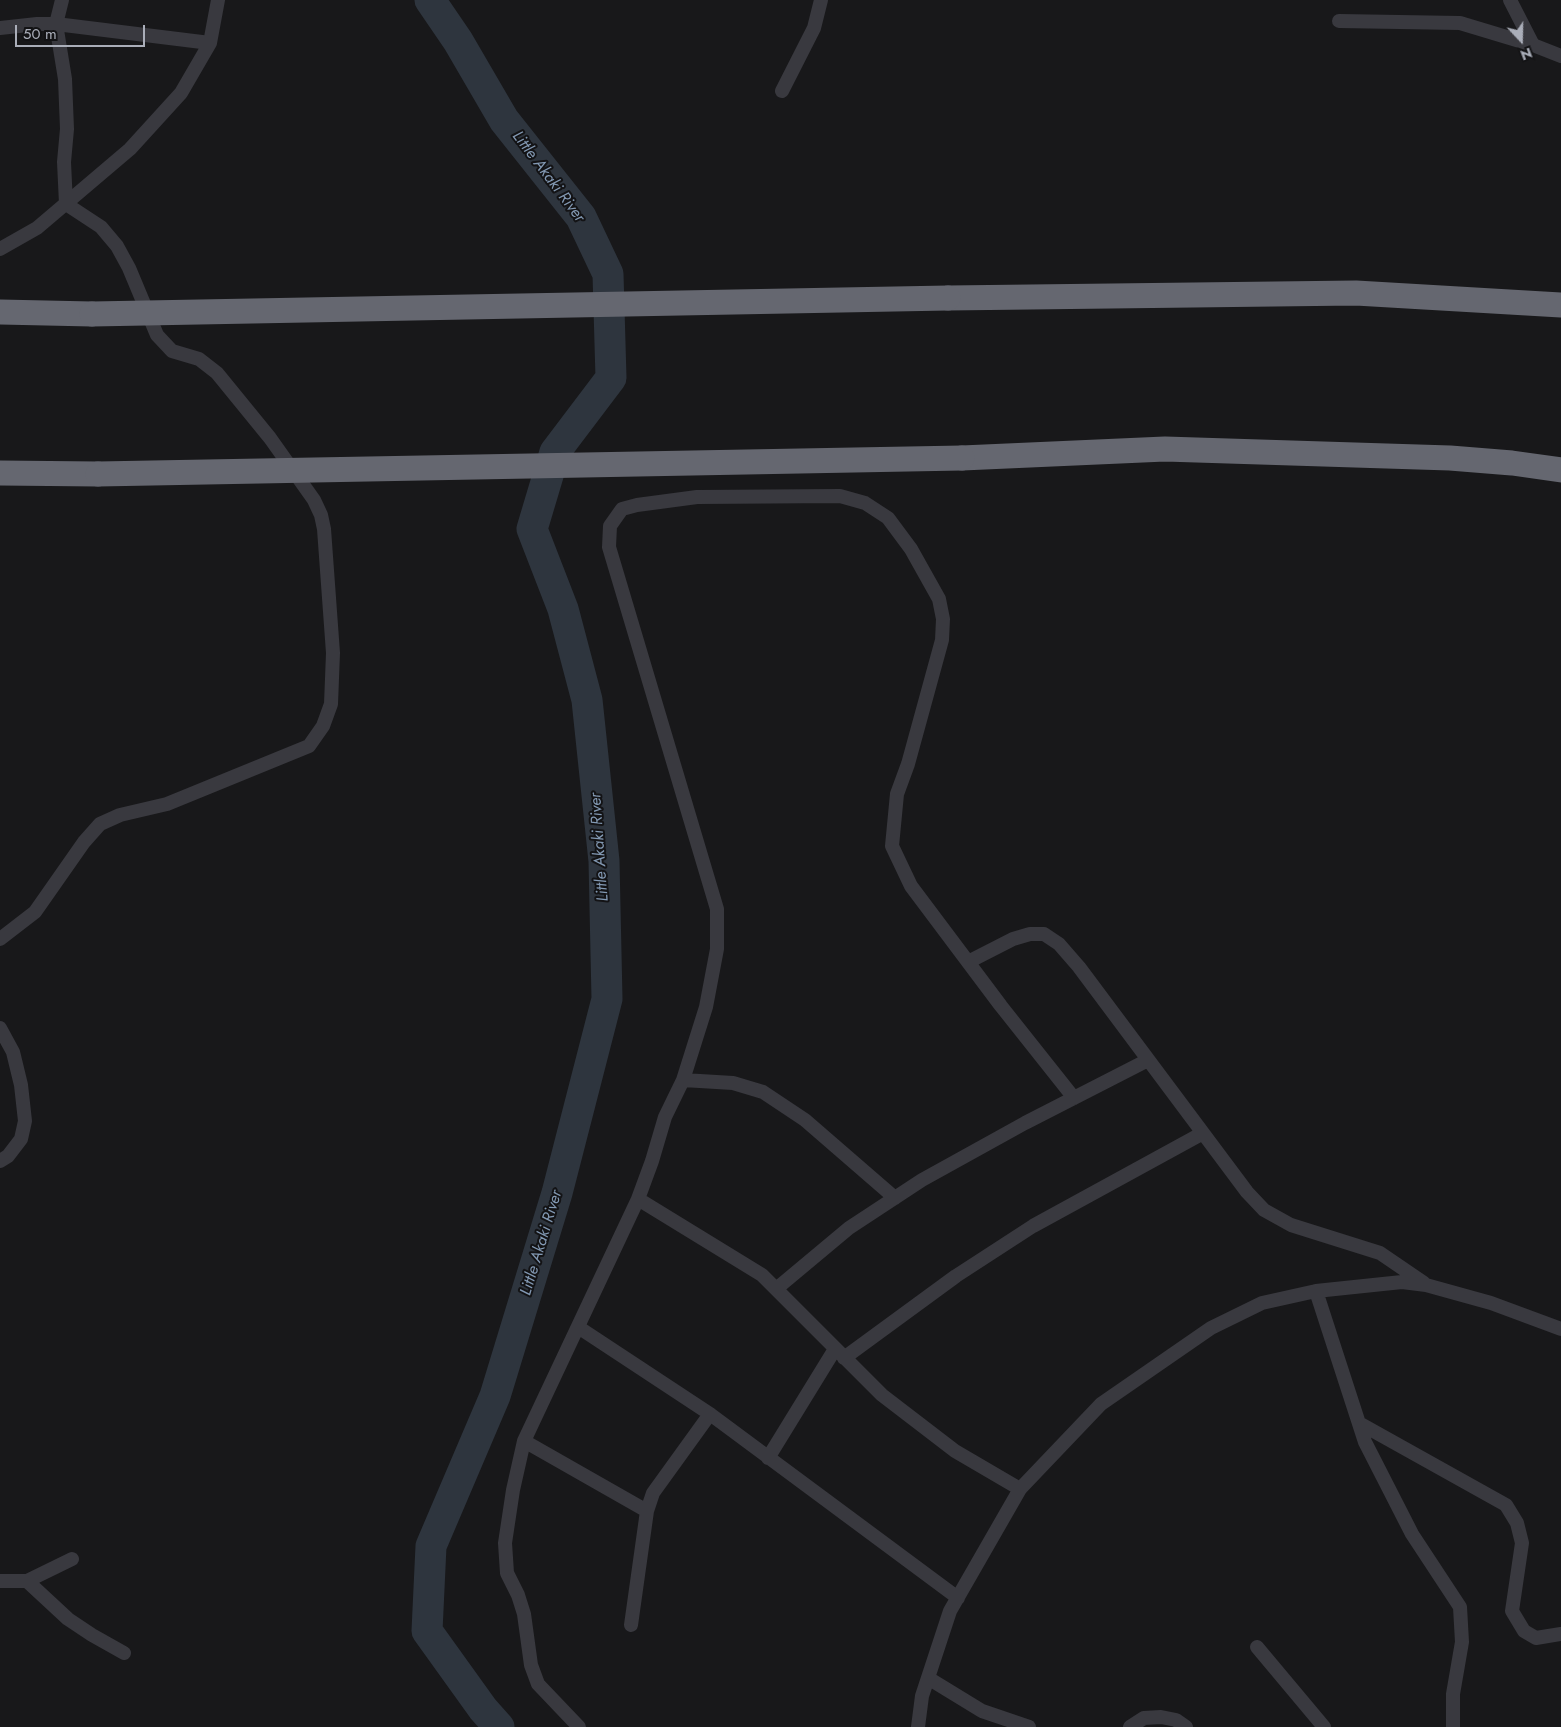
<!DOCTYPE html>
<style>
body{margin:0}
#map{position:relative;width:1561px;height:1727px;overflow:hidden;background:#18181a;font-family:Jost,sans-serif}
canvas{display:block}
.north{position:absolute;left:1496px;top:15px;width:50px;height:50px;-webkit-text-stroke:4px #131315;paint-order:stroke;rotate:159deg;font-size:14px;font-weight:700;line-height:20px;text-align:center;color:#aaaeb9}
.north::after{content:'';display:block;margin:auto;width:18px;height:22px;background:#aaaeb9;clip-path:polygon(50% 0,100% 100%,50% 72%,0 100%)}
.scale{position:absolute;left:15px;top:25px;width:130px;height:22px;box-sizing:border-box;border:2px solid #aaaeb9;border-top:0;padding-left:6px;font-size:15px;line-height:18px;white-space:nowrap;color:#aaaeb9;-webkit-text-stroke:4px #131315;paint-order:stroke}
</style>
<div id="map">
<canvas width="1561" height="1727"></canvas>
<div class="north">N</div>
<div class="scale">50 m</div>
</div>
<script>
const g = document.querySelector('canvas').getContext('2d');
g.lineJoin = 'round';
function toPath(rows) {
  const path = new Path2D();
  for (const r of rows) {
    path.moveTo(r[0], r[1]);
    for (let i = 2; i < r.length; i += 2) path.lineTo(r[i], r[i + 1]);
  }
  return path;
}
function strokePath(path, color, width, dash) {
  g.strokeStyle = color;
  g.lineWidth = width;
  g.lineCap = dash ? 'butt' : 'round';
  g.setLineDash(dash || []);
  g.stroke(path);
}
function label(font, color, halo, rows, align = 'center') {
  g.font = font + ' Jost,sans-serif';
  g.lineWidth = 4;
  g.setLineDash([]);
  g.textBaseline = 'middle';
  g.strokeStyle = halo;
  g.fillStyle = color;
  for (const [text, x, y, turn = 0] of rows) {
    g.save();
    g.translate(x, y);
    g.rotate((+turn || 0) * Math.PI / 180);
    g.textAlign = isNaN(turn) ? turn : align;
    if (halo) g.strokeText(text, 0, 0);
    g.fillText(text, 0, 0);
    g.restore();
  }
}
strokePath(toPath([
 [430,0,458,41,504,120,581,217,608,274,611,378,555,452,532,529,563,609,587,700,604,861,607,999,557,1193,495,1396,431,1546,427,1631,483,1709,499,1727]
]), '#2e353e', 31);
strokePath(toPath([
 [1510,0,1533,45],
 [1339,21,1460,23,1533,45,1561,56],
 [0,28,37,24,56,24,210,43],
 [782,91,814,28,821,0],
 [0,249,37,228,130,149,181,93,210,43,218,0],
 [0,939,35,912,84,842,100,824,120,815,167,804,309,746,323,726,331,704,333,653,324,529,321,515,314,500,270,438,217,373,199,359,172,351,157,335,129,268,117,246,101,227,66,204,64,162,67,129,65,79,56,24,62,0],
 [968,962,1013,939,1030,934,1044,934,1059,944,1079,967,1247,1192,1264,1210,1291,1225,1380,1253,1424,1283],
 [0,1028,13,1052,21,1085,25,1121,21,1139,8,1156,0,1161],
 [683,1080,733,1083,763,1092,805,1120,895,1198],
 [638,1199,762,1275,882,1395,955,1451,1020,1489],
 [776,1289,849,1228,922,1180,1025,1123,1148,1060],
 [1316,1291,1365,1442,1412,1534,1460,1607,1462,1642,1453,1694,1453,1727],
 [578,1327,710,1414,958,1598],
 [844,1358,956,1276,1033,1226,1203,1133],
 [1359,1423,1506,1505,1517,1523,1522,1543,1512,1611,1524,1631,1536,1638,1561,1634],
 [524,1441,647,1511],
 [768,1458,835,1349],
 [0,1581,27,1581,72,1559],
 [27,1581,68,1619,92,1635,124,1653],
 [631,1625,647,1511,653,1493,710,1414],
 [1257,1647,1324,1727],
 [928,1678,982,1711,1029,1727],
 [579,1727,538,1684,531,1665,524,1614,518,1595,507,1573,505,1543,513,1490,524,1441,638,1199,652,1161,665,1117,683,1080,706,1007,717,949,717,909,609,547,610,526,622,509,637,505,697,497,840,496,865,503,888,518,911,549,939,599,943,619,942,640,908,764,897,794,892,846,911,886,1001,1006,1074,1098],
 [918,1727,922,1696,950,1611,1020,1489,1101,1404,1211,1328,1262,1303,1316,1291,1402,1282,1426,1285,1491,1303,1561,1329],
 [1130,1727,1144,1718,1161,1717,1176,1720,1186,1727]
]), '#39393f', 14);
strokePath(toPath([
 [948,298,1356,293,1561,305],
 [0,312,92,314],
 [962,458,1165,449,1450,458,1512,463,1561,470],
 [0,473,98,474]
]), '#656770', 25);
strokePath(toPath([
 [92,314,948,298],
 [98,474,962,458]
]), '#656770', 25);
label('italic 16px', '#8399b3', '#131315', [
 ["Little Akaki River",548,177,53],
 ["Little Akaki River",600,847,-94],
 ["Little Akaki River",542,1243,-73]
]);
</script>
